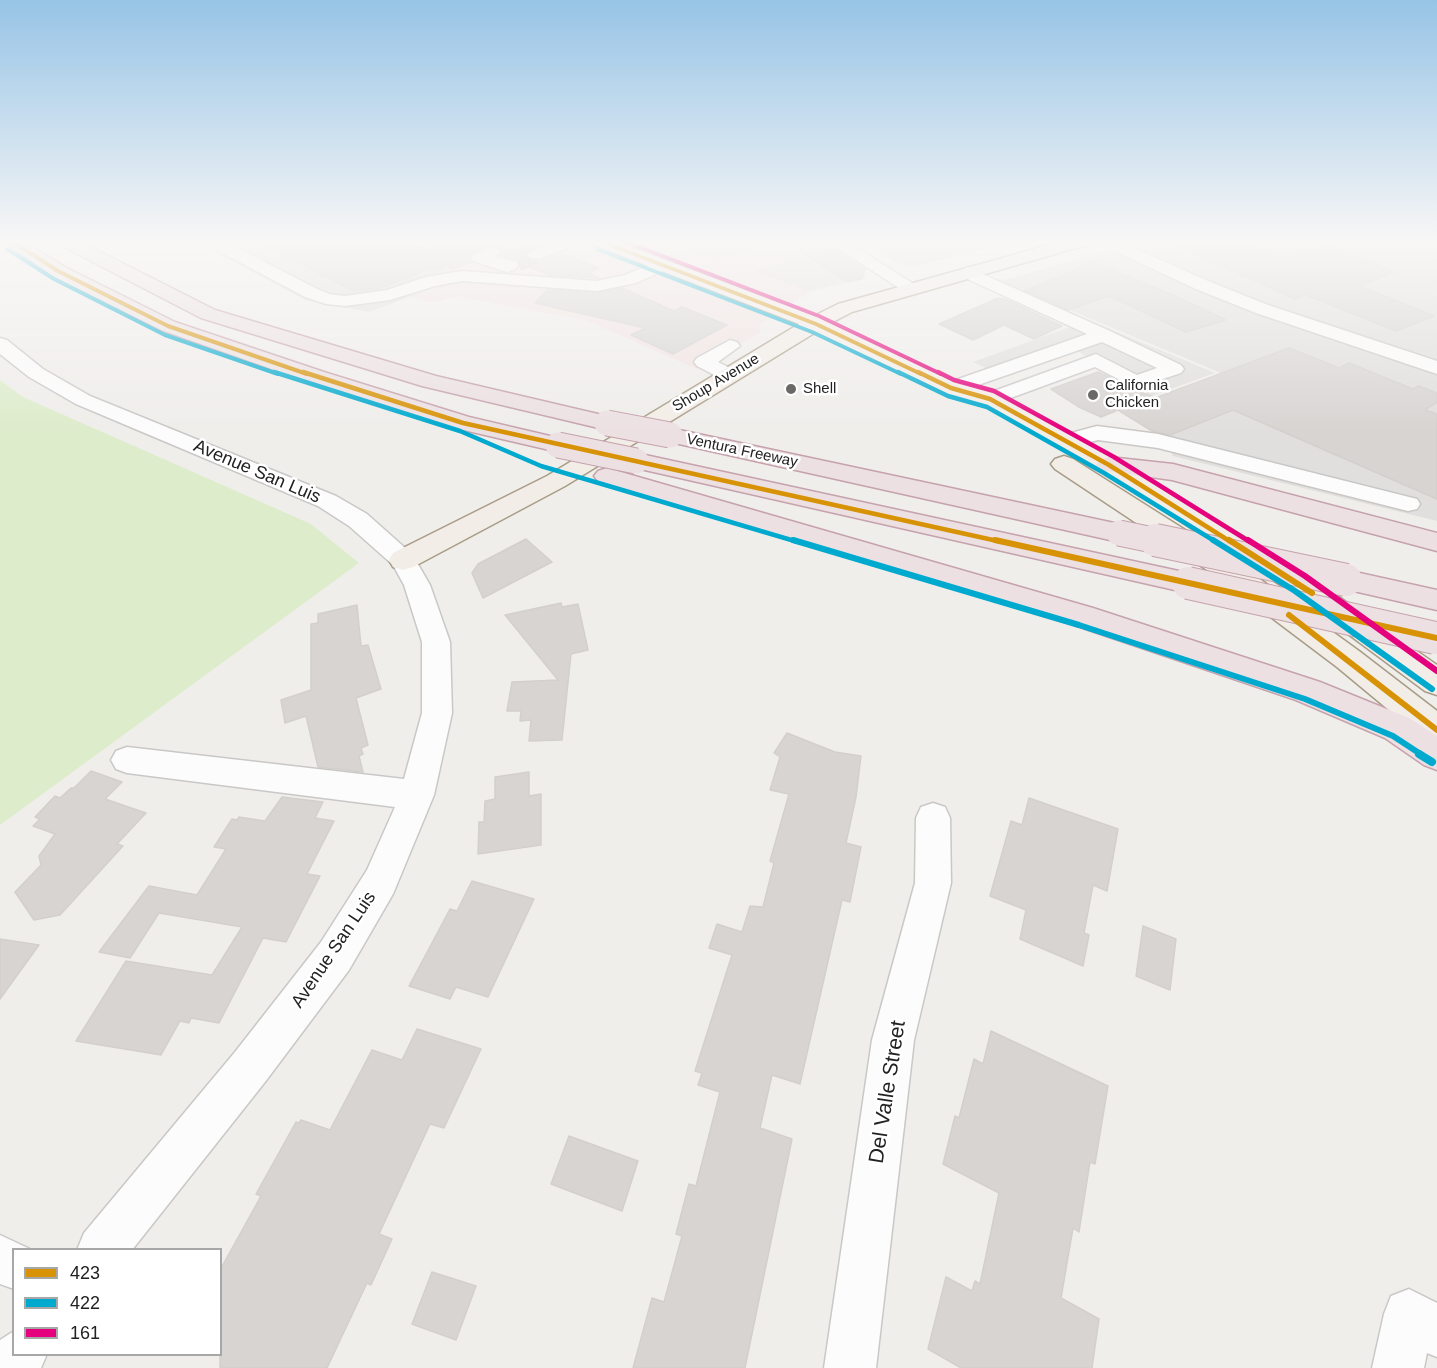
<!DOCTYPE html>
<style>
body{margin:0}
#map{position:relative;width:1437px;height:1368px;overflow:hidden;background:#f0eeeb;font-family:Arial,sans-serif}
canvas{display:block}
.legend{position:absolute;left:12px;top:1248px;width:210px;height:108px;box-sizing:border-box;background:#fff;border:2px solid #a7a7a7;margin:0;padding:8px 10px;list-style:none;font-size:18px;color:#222}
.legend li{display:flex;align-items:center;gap:12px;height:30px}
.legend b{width:30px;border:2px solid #a7a7a7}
</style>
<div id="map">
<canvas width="1437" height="1368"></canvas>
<ul class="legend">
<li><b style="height:8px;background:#d79205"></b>423</li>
<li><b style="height:8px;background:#00a9ce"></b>422</li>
<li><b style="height:8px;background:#e5007d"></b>161</li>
</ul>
</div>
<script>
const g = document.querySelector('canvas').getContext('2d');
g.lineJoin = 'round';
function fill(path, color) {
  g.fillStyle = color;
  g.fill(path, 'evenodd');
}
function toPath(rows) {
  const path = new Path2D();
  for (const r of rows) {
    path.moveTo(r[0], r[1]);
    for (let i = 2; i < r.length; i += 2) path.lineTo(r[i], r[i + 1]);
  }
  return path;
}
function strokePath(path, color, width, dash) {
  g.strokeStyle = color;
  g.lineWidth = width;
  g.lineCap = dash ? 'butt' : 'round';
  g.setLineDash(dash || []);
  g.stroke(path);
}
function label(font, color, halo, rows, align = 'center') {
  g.font = font + ' Arial,sans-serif';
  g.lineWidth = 5;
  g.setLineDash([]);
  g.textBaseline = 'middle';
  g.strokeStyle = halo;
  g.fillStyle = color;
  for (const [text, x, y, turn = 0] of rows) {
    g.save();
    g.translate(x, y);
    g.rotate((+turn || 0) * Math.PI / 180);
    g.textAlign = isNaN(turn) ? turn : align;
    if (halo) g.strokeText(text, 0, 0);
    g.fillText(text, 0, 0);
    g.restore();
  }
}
fill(toPath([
 [194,241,385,241,450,270,426,291,369,312,305,300],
 [859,241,1015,241,913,267,900,264],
 [1140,241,1437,241,1437,463,1000,281]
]), '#dfdedc');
fill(toPath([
 [385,241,814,241,865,274,866,278,810,292,759,325,761,332,697,369,585,320,457,297,431,303,410,297,426,290,450,270]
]), '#f1e3e1');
fill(toPath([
 [0,380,23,397,311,524,359,563,0,825]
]), '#ddeccb');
fill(toPath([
 [664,241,750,241,761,248,715,260],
 [798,260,817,262,848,282,804,291,794,284,789,285,785,282,760,274,757,270],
 [1089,320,1215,373,1151,396,1076,350,1001,376,973,362],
 [1233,410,1437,499,1437,521,1173,456,1163,438]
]), '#e0dfde');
const building = toPath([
 [255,241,412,241,415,246,428,251,438,246,438,241,505,241,502,247,512,252,531,243,539,246,526,254,530,260,543,260,559,253,599,268,588,273,599,278,550,275,519,263,516,259,500,255,502,250,492,245,472,253,469,257,471,262,452,269,446,266,434,270,430,268,381,288,354,291,255,241],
 [1166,241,1244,241,1279,255,1303,248,1309,250,1327,245,1394,272,1360,286,1434,316,1396,331,1306,295,1295,299,1166,241],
 [832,247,865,269,862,279,848,282,804,254,832,247],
 [1094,262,1182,299,1226,320,1186,332,1109,296,1068,310,1025,291,1094,262],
 [622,288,674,311,682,307,727,325,673,354,631,335,645,328,535,303,547,290,597,293,622,288],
 [998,298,1005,299,1062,326,1034,339,1004,325,973,340,939,324,998,298],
 [1289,348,1339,368,1349,363,1413,389,1419,386,1437,393,1437,402,1425,410,1437,414,1437,499,1233,410,1170,435,1152,431,1118,410,1101,417,1079,407,1051,389,1098,372,1155,398,1289,348],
 [526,539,552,562,483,598,472,573,478,564,526,539],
 [561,603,562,607,578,604,588,650,571,654,562,740,529,741,531,720,520,721,521,711,507,711,512,682,558,680,505,615,561,603],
 [357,605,361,646,368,645,381,689,356,698,368,745,361,748,363,754,359,756,363,772,318,767,306,716,285,723,281,700,311,690,311,624,318,623,318,614,357,605],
 [787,733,835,752,861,756,856,797,846,843,861,847,850,902,842,900,800,1084,772,1075,760,1128,792,1139,745,1368,633,1368,652,1298,664,1302,682,1236,676,1234,689,1184,696,1186,720,1092,698,1085,702,1073,695,1071,732,955,709,948,717,924,742,932,750,906,763,907,774,863,770,861,789,794,770,790,780,757,774,753,787,733],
 [91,771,122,782,105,799,146,813,117,844,123,846,60,915,34,920,15,892,41,865,39,856,55,834,33,826,40,819,35,817,55,796,60,798,71,788,74,788,91,771],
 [529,772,529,796,541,794,541,845,478,854,479,822,484,822,485,801,495,799,495,777,529,772],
 [282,797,323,802,315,818,334,821,307,874,320,876,286,942,263,938,219,1023,191,1018,189,1023,180,1021,161,1055,76,1041,126,961,212,975,242,927,159,913,130,958,99,952,149,886,197,895,226,849,214,847,232,819,237,820,239,817,265,821,282,797],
 [1029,798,1118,829,1107,891,1093,885,1084,933,1089,935,1083,966,1020,939,1026,910,990,896,1011,821,1022,825,1029,798],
 [472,881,534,899,488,997,456,987,450,999,409,986,450,909,457,911,472,881],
 [1143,926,1176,939,1170,990,1136,976,1143,926],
 [0,939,39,945,0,999,0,939],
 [417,1029,481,1049,444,1128,430,1124,379,1234,392,1239,371,1285,367,1283,327,1368,220,1368,220,1270,261,1196,256,1194,296,1122,299,1123,301,1120,330,1130,372,1050,402,1060,417,1029],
 [991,1031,1108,1086,1095,1164,1090,1162,1079,1232,1073,1228,1061,1298,1099,1319,1092,1368,961,1368,928,1349,946,1277,972,1291,975,1281,980,1284,999,1193,943,1164,955,1116,959,1118,974,1059,983,1064,991,1031],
 [569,1136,638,1161,622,1211,551,1184,569,1136],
 [432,1272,476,1286,456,1340,412,1324,432,1272]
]);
fill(building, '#d7d4d2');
strokePath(building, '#d3d0cc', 1.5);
strokePath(toPath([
 [518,262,536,255]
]), '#c7c5c3', 18, [18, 9]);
const minor = toPath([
 [204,241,224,241,317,289,329,294,345,296,387,290,426,277,462,271,597,281,625,275,663,259,671,264,669,268,636,283,597,291,462,281,435,286,390,300,345,306,326,304,305,297,206,244,204,241],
 [414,241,435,241,437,244,429,249,416,244,414,241],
 [530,241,528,244,511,250,503,245,508,241,530,241],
 [558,241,579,241,577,244,542,258,530,258,528,255,530,252,558,241],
 [827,241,846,241,920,288,917,292,905,292,827,241],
 [1098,241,1118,241,1208,281,1268,305,1437,361,1437,374,1256,313,1196,289,1100,244,1098,241],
 [493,247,501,252,494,257,516,261,518,265,516,269,507,272,473,261,471,258,473,255,493,247],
 [967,267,1110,331,1181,365,1184,369,1181,373,1135,388,1095,367,997,403,990,405,983,403,980,399,983,395,1096,354,1137,375,1157,368,1102,342,958,392,951,394,944,392,941,388,944,384,1087,334,961,276,959,272,967,267],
 [0,338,7,340,43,369,90,396,336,496,367,514,412,554,430,585,450,642,452,713,434,795,393,894,349,970,265,1082,132,1250,77,1250,84,1233,235,1052,321,942,367,870,395,807,127,773,116,769,111,760,116,751,127,747,404,779,422,713,422,642,404,585,393,565,349,526,318,506,76,404,29,377,0,354,0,338],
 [730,340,737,342,740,346,718,362,736,371,739,375,736,379,722,379,697,366,694,362,697,358,730,340],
 [1097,426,1158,434,1417,499,1420,504,1417,509,1408,511,1158,448,1098,440,1068,448,1060,446,1057,441,1060,436,1097,426],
 [933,803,945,807,950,818,951,883,914,1040,876,1368,824,1368,872,1040,915,883,916,818,921,807,933,803],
 [0,1235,32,1250,14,1250,14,1289,0,1284,0,1235],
 [1409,1289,1437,1303,1437,1357,1427,1353,1424,1368,1372,1368,1384,1314,1391,1296,1409,1289],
 [14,1331,14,1354,47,1354,41,1368,0,1368,0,1340,14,1331]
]);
const major = toPath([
 [591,241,615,241,814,316,838,304,1063,241,1090,241,1087,245,852,312,831,323,959,383,998,394,1118,460,1310,577,1437,665,1437,695,1425,691,1290,591,1100,470,982,404,943,393,816,332,565,486,413,567,403,570,393,567,389,560,393,553,547,476,799,324,594,245,591,241],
 [1064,456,1073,459,1239,564,1359,651,1437,711,1437,744,1425,740,1337,667,1219,578,1055,469,1051,464,1055,459,1064,456]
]);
const highway = toPath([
 [3,241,24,241,65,267,175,322,324,372,469,417,567,440,570,445,567,450,558,452,455,428,308,382,161,330,51,275,3,241],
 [57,241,79,241,215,310,436,376,615,418,619,423,615,428,607,430,422,386,201,318,60,245,57,241],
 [670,428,1119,524,1129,527,1133,533,1129,539,1119,542,661,440,658,435,661,430,670,428],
 [636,453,1188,573,1198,576,1203,583,1198,590,1188,593,627,466,623,461,627,456,636,453],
 [1109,457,1173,464,1437,533,1437,551,1172,480,1100,470,1096,465,1100,460,1109,457],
 [607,468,1093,608,1320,682,1409,718,1437,736,1437,770,1424,765,1385,738,1296,700,1071,624,598,481,594,476,598,471,607,468],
 [1346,570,1437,590,1437,610,1336,587,1331,580,1336,573,1346,570]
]);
strokePath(minor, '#c9c8c7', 3);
strokePath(major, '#a79c86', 3);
strokePath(highway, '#c5a2ac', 3);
fill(minor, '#fdfcfc');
fill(major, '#f3ede7');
fill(highway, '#ece0e2');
const highwayBridgeFar1 = toPath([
 [607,423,670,435],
 [558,445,636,461],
 [1119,533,1162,542]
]);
const highwayBridge = toPath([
 [1155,540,1346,580],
 [1188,583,1435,638]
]);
strokePath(highwayBridgeFar1, '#c5a2ac', 27, []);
strokePath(highwayBridge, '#c5a2ac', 34, []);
strokePath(highwayBridgeFar1, '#ece0e2', 25);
strokePath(highwayBridge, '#ece0e2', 32);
strokePath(toPath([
 [12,241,58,271,168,326,307,374],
 [600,241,816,324,921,374]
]), '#d79205', 4);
strokePath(toPath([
 [303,372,463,423,1002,542],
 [918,372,951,388,990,399,1109,465,1231,542]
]), '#d79205', 4.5);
strokePath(toPath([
 [995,540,1437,638],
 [1229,540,1312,593],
 [1289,615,1437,730]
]), '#d79205', 6);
strokePath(toPath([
 [7,249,54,279,165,335,278,374],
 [597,249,812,332,901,374]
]), '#00a9ce', 4);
strokePath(toPath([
 [274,372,460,431,541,466,798,542],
 [898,372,948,396,987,407,1104,473,1216,542]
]), '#00a9ce', 4.5);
strokePath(toPath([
 [793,540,1079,625,1305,699,1393,736,1422,755],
 [1213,540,1295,591,1432,689]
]), '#00a9ce', 6);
strokePath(toPath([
 [1419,754,1432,762]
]), '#00a9ce', 8);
strokePath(toPath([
 [624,241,819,316,941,374]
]), '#e5007d', 4);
strokePath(toPath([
 [938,372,954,380,994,391,1114,457,1250,542]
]), '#e5007d', 4.5);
strokePath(toPath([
 [1248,540,1305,576,1437,671]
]), '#e5007d', 6);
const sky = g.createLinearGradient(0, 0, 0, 432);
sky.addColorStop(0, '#97c4e6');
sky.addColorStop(0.56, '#f8f7f6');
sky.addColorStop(1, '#f8f7f600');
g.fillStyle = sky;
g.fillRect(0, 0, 1437, 432);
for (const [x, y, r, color] of [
 [791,389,6,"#6a6968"],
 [1093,395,6,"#6a6968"]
]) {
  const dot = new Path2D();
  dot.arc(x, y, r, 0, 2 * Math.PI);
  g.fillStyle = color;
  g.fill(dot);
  strokePath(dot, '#fff', 2);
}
label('15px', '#222', '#fff', [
 ["Shoup Avenue",716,383,-31],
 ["Ventura Freeway",742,451,12]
]);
label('15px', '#222', '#fff', [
 ["California",1105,386],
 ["Chicken",1105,403],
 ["Shell",803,389]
], 'left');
label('18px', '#222', '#fff', [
 ["Avenue San Luis",257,472,23],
 ["Avenue San Luis",334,950,-56]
]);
label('21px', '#222', '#fff', [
 ["Del Valle Street",888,1092,-81]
]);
</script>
